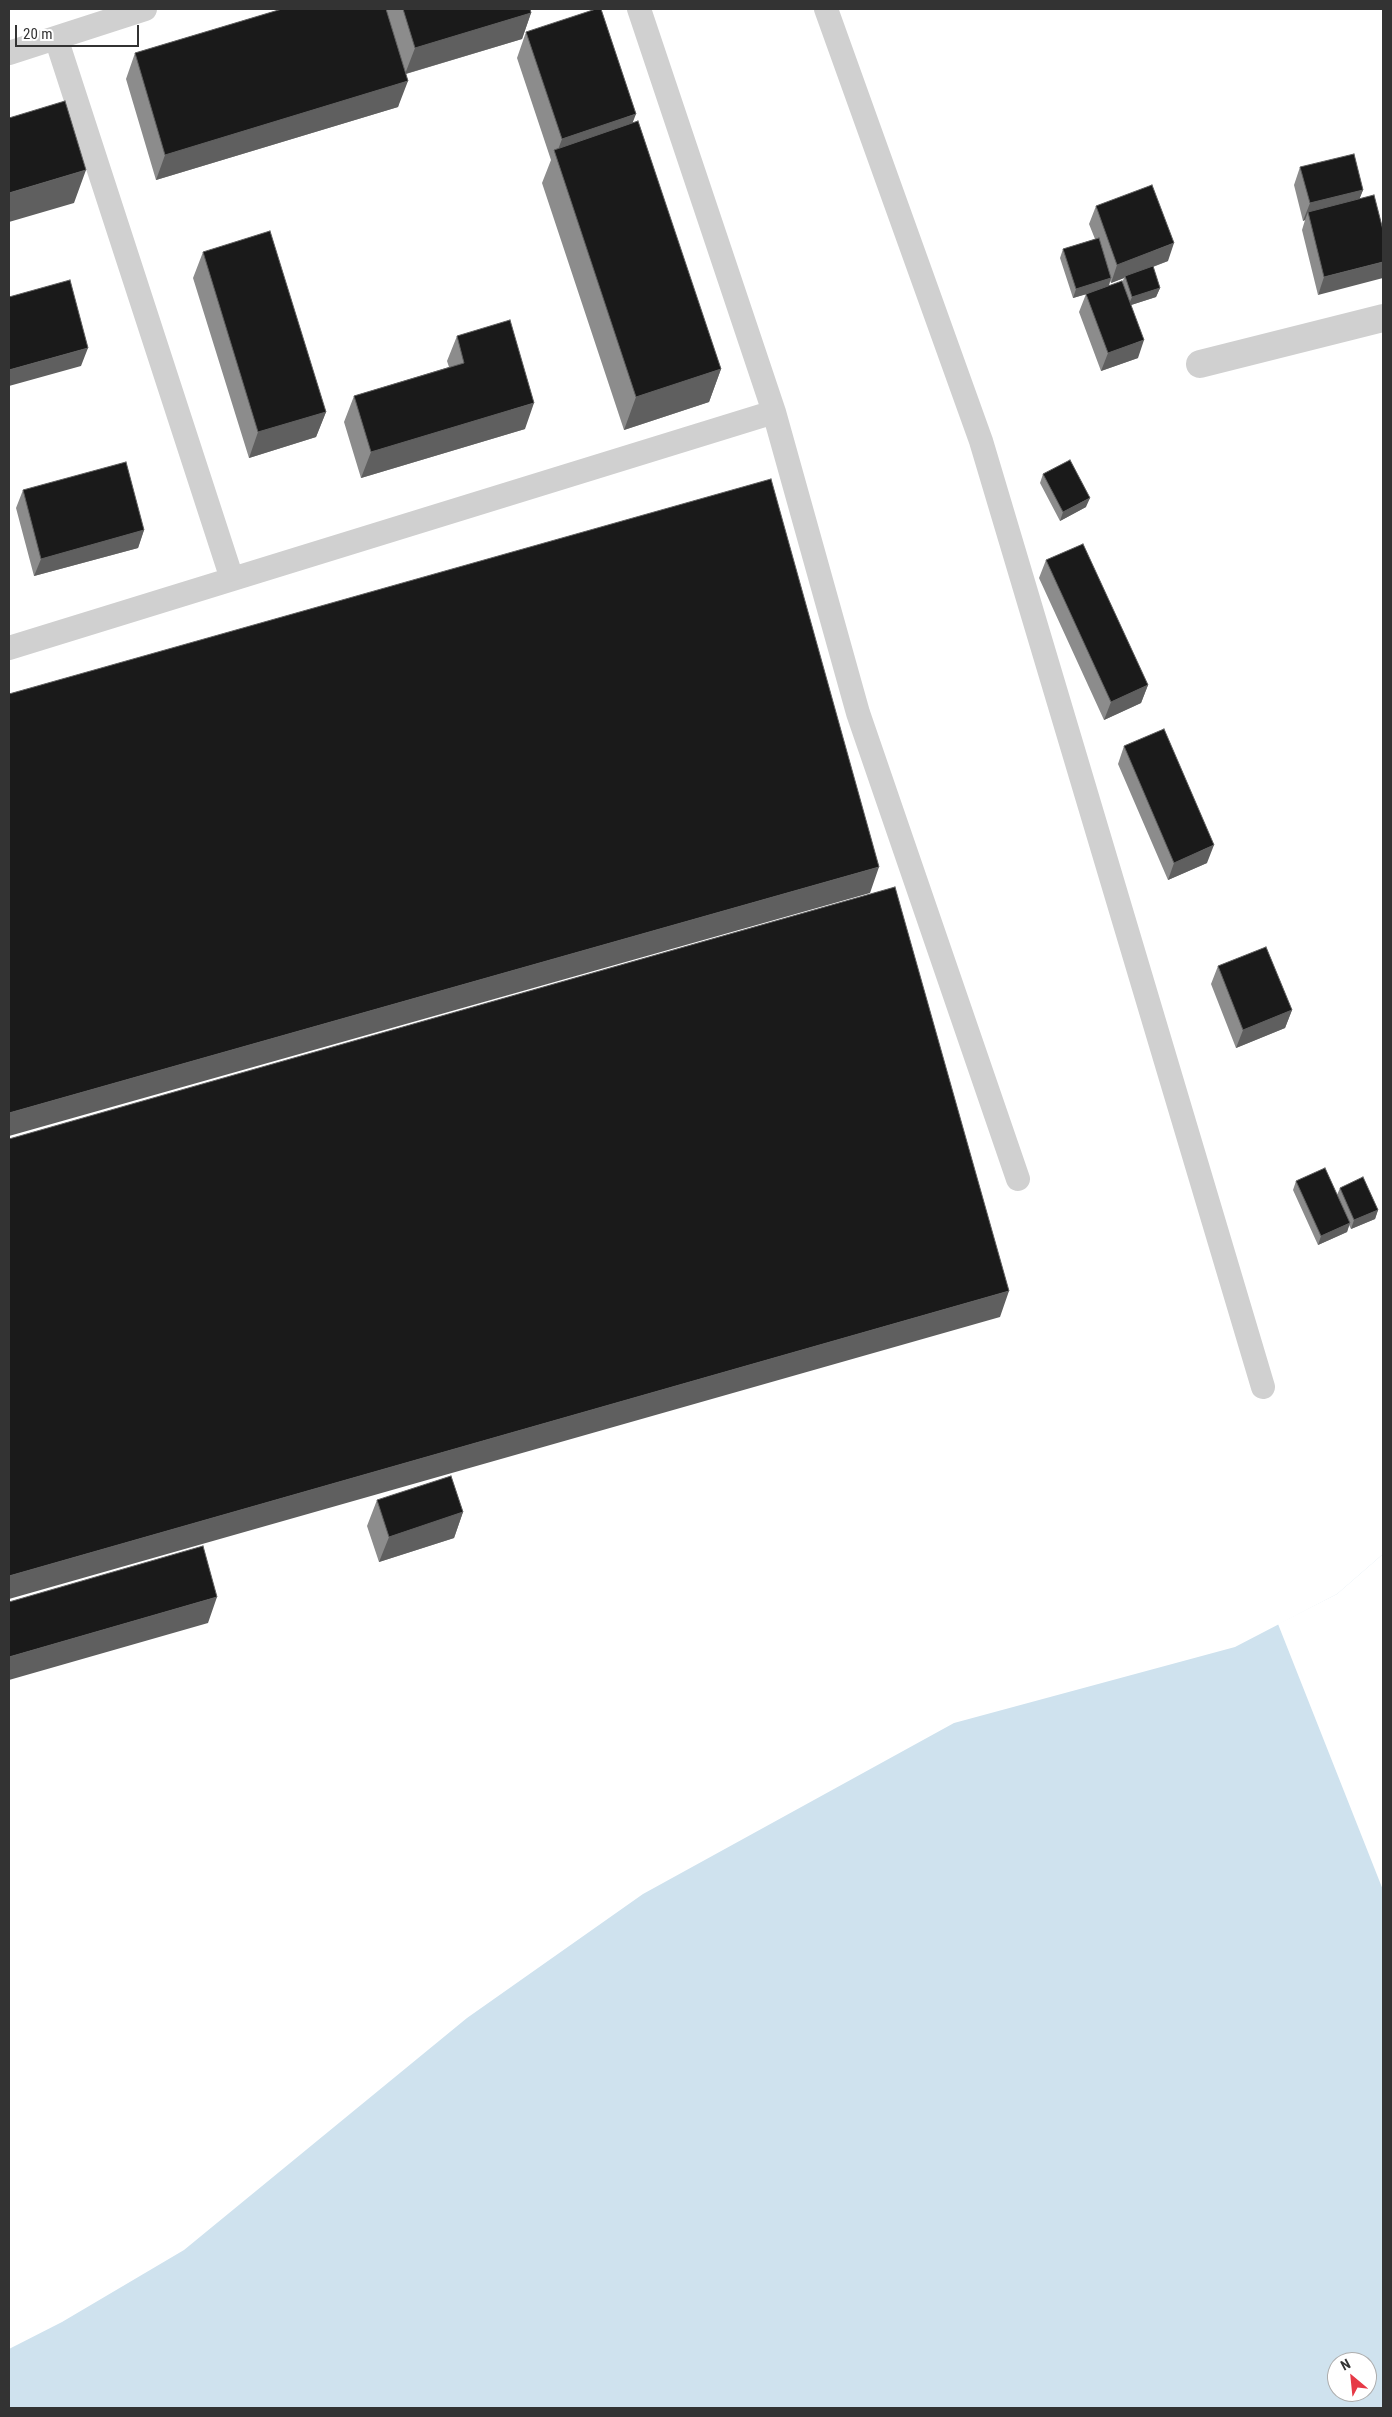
<!DOCTYPE html>
<style>
body{margin:0}
#map{position:relative;width:1392px;height:2417px;overflow:hidden;background:#fff;font-family:"Roboto Condensed",sans-serif}
canvas{display:block}
.frame{position:absolute;inset:0;border:10px solid #333;pointer-events:none}
.north{position:absolute;left:1327px;top:2352px;width:50px;height:50px;box-sizing:border-box;background:#fff;border:1px solid #adadad;border-radius:50%;rotate:332deg;font-size:14px;font-weight:700;line-height:20px;text-align:center;color:#333}
.north::after{content:'';display:block;margin:auto;width:18px;height:22px;background:#e63946;clip-path:polygon(50% 0,100% 100%,50% 72%,0 100%)}
.scale{position:absolute;left:15px;top:25px;width:124px;height:22px;box-sizing:border-box;border:2px solid #333;border-top:0;padding-left:6px;font-size:15px;line-height:18px;white-space:nowrap;color:#333;-webkit-text-stroke:4px #fff;paint-order:stroke}
</style>
<div id="map">
<canvas width="1392" height="2417"></canvas>
<div class="frame"></div>
<div class="north">N</div>
<div class="scale">20 m</div>
</div>
<script>
const g = document.querySelector('canvas').getContext('2d');
g.lineJoin = 'round';
function fill(path, color) {
  g.fillStyle = color;
  g.fill(path, 'evenodd');
}
function toPath(rows) {
  const path = new Path2D();
  for (const r of rows) {
    path.moveTo(r[0], r[1]);
    for (let i = 2; i < r.length; i += 2) path.lineTo(r[i], r[i + 1]);
  }
  return path;
}
function strokePath(path, color, width, dash) {
  g.strokeStyle = color;
  g.lineWidth = width;
  g.lineCap = dash ? 'butt' : 'round';
  g.setLineDash(dash || []);
  g.stroke(path);
}
fill(toPath([
 [1383,1554,1383,2408,9,2408,9,2349,62,2322,184,2250,467,2018,643,1894,954,1723,1235,1647,1337,1594],
 [1337,2362,1367,2362,1367,2392,1337,2392]
]), '#cfe2ee');
fill(toPath([
 [1383,1554,1383,1890,1278,1624,1337,1594]
]), '#fff');
strokePath(toPath([
 [639,9,774,412,858,713,1018,1179],
 [826,9,981,441,1263,1387],
 [56,38,232,579],
 [9,53,145,9],
 [9,648,774,412]
]), '#d0d0d0', 24);
strokePath(toPath([
 [1200,364,1383,318]
]), '#d0d0d0', 28);
fill(toPath([
 [282,9,530,9,531,13,522,39,406,74,398,107,156,180,126,79,135,53],
 [526,32,633,123,721,369,709,402,624,430,542,183,551,160,517,58],
 [1300,167,1363,190,1318,295,1302,230,1305,220,1303,221,1294,185],
 [1096,206,1168,261,1153,267,1160,288,1156,297,1131,305,1138,358,1101,371,1079,312,1086,294,1073,298,1060,258,1063,249,1095,239,1089,224],
 [1124,278,1122,283,1109,286,1110,281,1111,283],
 [203,252,326,412,316,437,249,458,193,278],
 [457,336,525,429,361,478,344,422,354,396,449,367,447,361],
 [1043,474,1086,507,1060,521,1040,483],
 [23,490,144,530,138,548,34,576,16,508],
 [1046,560,1148,685,1141,703,1104,720,1039,578],
 [1124,746,1207,863,1168,880,1118,764],
 [1218,966,1292,1010,1285,1028,1236,1048,1211,984],
 [1296,1181,1337,1195,1340,1188,1378,1210,1375,1219,1351,1229,1349,1225,1347,1232,1318,1245,1293,1190],
 [377,1500,463,1512,454,1538,379,1562,367,1526]
]), '#8c8c8c');
fill(toPath([
 [531,13,522,39,405,74,415,48],
 [408,81,398,107,156,180,165,155],
 [636,114,626,140,556,155,562,139],
 [86,170,74,203,9,222,9,193],
 [1363,190,1356,208,1308,212,1305,220,1303,221,1310,203],
 [1174,243,1168,261,1125,277,1125,276,1124,278,1111,283,1117,265],
 [1383,262,1383,278,1318,295,1324,277],
 [1111,278,1108,288,1073,298,1076,289],
 [1160,288,1156,297,1128,306,1132,297],
 [1144,340,1138,358,1101,371,1108,353],
 [88,348,81,366,9,386,9,370],
 [721,369,709,402,624,430,636,397],
 [534,403,525,429,361,478,371,452],
 [326,412,316,437,249,458,258,432],
 [1090,498,1086,507,1060,521,1063,512],
 [144,530,138,548,34,576,41,559],
 [1148,685,1141,703,1104,720,1111,702],
 [1214,845,1207,863,1168,880,1174,863],
 [879,867,870,893,9,1136,9,1113],
 [1292,1010,1285,1028,1236,1048,1243,1030],
 [1378,1210,1375,1219,1351,1229,1354,1220],
 [1350,1223,1347,1232,1318,1245,1321,1236],
 [1009,1291,1000,1317,9,1599,9,1576],
 [463,1512,454,1538,379,1562,389,1537],
 [217,1597,208,1623,9,1680,9,1657]
]), '#5f5f5f');
const building = toPath([
 [282,9,386,9,408,81,165,155,135,53,282,9],
 [403,9,530,9,531,13,415,48,403,9],
 [596,9,601,9,636,114,562,139,526,32,596,9],
 [65,101,86,170,9,193,9,118,65,101],
 [638,121,721,369,636,397,554,150,638,121],
 [1354,154,1363,190,1310,203,1300,167,1354,154],
 [1152,185,1174,243,1117,265,1096,206,1152,185],
 [1374,195,1383,230,1383,262,1324,277,1308,212,1374,195],
 [270,231,326,412,258,432,203,252,270,231],
 [1099,238,1111,278,1076,289,1063,249,1099,238],
 [1153,266,1160,288,1132,297,1125,276,1153,266],
 [70,280,88,348,9,370,9,297,70,280],
 [1122,281,1144,340,1108,353,1086,294,1122,281],
 [510,320,534,403,371,452,354,396,464,363,457,336,510,320],
 [1070,460,1090,498,1063,512,1043,474,1070,460],
 [126,462,144,530,41,559,23,490,126,462],
 [771,479,879,867,9,1113,9,694,771,479],
 [1083,544,1148,685,1111,702,1046,560,1083,544],
 [1164,729,1214,845,1174,863,1124,746,1164,729],
 [895,887,1009,1291,9,1576,9,1139,895,887],
 [1266,947,1292,1010,1243,1030,1218,966,1266,947],
 [1325,1168,1350,1223,1321,1236,1296,1181,1325,1168],
 [1363,1177,1378,1210,1354,1220,1340,1188,1363,1177],
 [451,1476,463,1512,389,1537,377,1500,451,1476],
 [203,1546,217,1597,9,1657,9,1602,203,1546]
]);
fill(building, '#1a1a1a');
strokePath(building, '#5f5f5f', 1);
</script>
